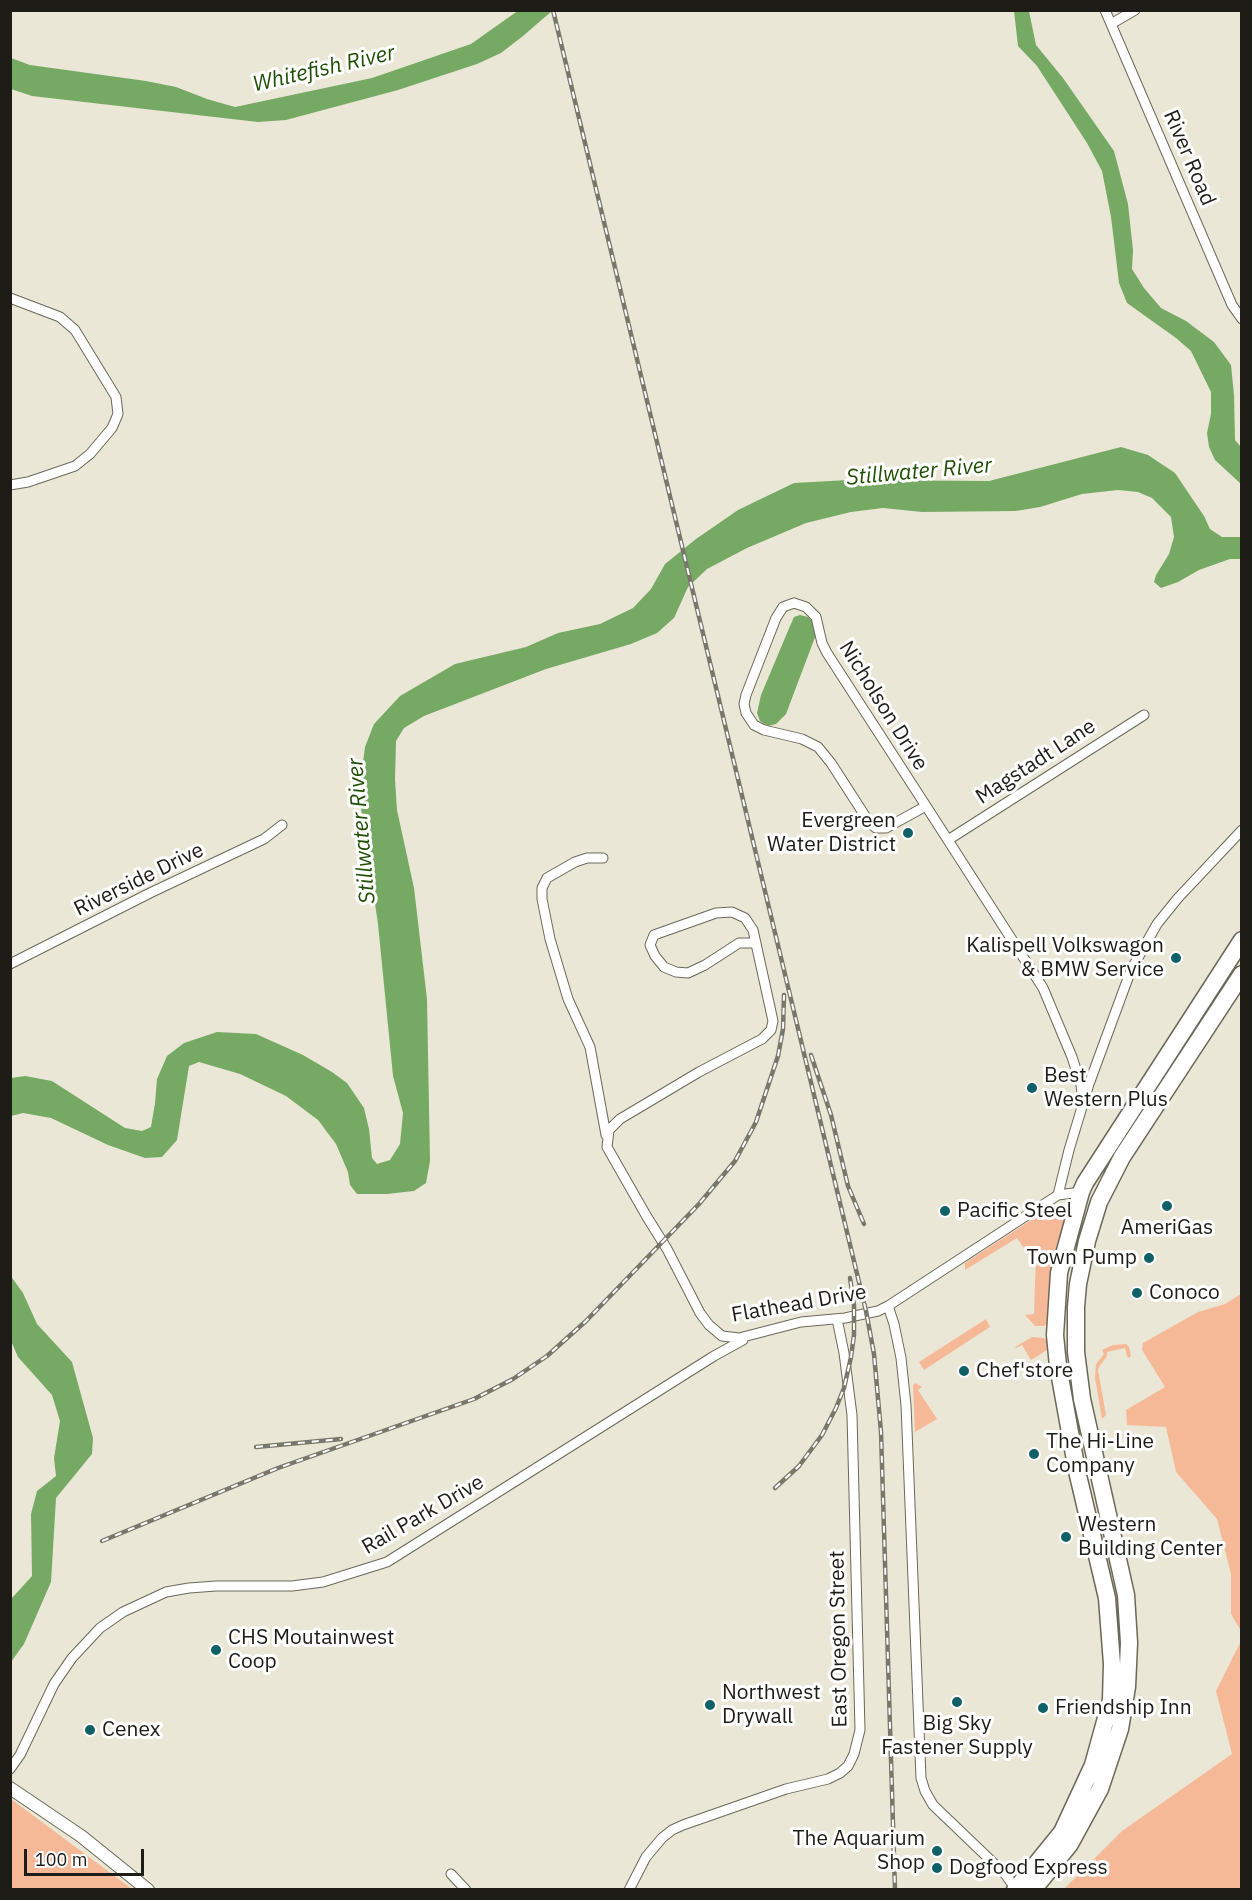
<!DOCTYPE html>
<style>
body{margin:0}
#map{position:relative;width:1252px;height:1900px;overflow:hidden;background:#ebe7d6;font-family:"IBM Plex Sans",sans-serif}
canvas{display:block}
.frame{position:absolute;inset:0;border:12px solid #1e1c17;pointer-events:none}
.scale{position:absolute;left:24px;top:1849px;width:120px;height:27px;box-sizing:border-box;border:3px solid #1e1c17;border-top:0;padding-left:8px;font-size:18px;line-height:21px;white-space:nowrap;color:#1e1c17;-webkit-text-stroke:4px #fff;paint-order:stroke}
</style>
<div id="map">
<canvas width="1252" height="1900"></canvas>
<div class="frame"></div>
<div class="scale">100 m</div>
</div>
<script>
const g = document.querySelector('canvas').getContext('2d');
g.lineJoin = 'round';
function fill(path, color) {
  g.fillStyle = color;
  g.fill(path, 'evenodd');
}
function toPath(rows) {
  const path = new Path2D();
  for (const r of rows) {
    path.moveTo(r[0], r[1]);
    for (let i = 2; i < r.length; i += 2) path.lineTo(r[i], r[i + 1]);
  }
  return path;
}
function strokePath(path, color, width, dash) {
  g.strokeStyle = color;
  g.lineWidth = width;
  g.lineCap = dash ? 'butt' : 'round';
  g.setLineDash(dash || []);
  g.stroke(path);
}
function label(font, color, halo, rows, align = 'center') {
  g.font = font + ' "IBM Plex Sans",sans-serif';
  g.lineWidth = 6;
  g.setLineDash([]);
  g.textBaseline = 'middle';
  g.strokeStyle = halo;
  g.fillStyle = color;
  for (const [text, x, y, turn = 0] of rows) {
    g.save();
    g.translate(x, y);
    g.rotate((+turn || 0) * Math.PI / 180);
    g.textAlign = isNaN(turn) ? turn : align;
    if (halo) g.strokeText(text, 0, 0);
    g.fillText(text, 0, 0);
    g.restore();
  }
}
fill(toPath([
 [1063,1205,1068,1209,1049,1323,1044,1326,1035,1326,1025,1315,1034,1314,1036,1255,1028,1254,1017,1238,965,1270,965,1263,1042,1213],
 [1241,1294,1241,1631,1231,1614,1231,1574,1217,1519,1176,1472,1166,1427,1127,1425,1126,1410,1165,1387,1142,1350,1143,1343,1198,1312,1225,1304],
 [986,1319,990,1327,924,1370,919,1362],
 [1032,1337,1044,1338,1049,1342,1047,1350,1031,1360,1022,1345,1016,1348,1015,1347],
 [1126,1344,1129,1347,1131,1356,1129,1358,1127,1356,1125,1348,1107,1352,1107,1356,1099,1367,1098,1370,1106,1415,1102,1419,1095,1378,1096,1364,1104,1354,1102,1350,1113,1345],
 [915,1383,922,1387,918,1390,937,1419,915,1432,913,1386],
 [1241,1641,1241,1889,1064,1889,1122,1831,1232,1754,1216,1691],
 [10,1799,11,1799,132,1889,11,1889]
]), '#f6b997');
fill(toPath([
 [519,10,552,11,523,36,501,53,477,64,398,90,286,120,258,122,32,96,11,89,11,58,30,65,146,81,176,87,207,99,235,107,372,78,471,44],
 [1014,11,1029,11,1036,45,1063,78,1114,151,1128,204,1133,250,1132,269,1144,288,1161,308,1186,321,1214,342,1231,365,1234,395,1235,440,1241,447,1241,484,1215,460,1209,447,1207,433,1211,414,1211,392,1191,351,1176,338,1127,303,1119,283,1111,217,1102,171,1087,143,1037,66,1018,46],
 [1121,447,1148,455,1175,473,1204,516,1210,529,1222,537,1241,537,1241,559,1230,559,1199,570,1178,582,1161,588,1154,582,1156,575,1169,554,1174,537,1171,517,1152,498,1138,492,1118,490,1082,494,1040,507,1016,511,922,512,883,508,851,512,806,523,747,548,707,569,688,587,674,618,657,633,631,644,546,669,424,716,404,728,396,741,395,779,397,810,414,888,427,999,430,1161,426,1183,414,1191,387,1194,357,1194,350,1185,348,1172,336,1144,318,1120,286,1096,240,1074,199,1062,189,1066,177,1140,162,1157,145,1158,108,1145,51,1118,23,1113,11,1116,11,1078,25,1076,52,1081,125,1128,142,1131,151,1127,155,1103,157,1079,167,1056,184,1043,217,1032,256,1034,303,1055,332,1072,347,1083,364,1108,369,1129,372,1158,377,1164,390,1160,400,1144,403,1113,393,1076,378,924,359,794,365,747,374,724,400,696,455,664,526,647,558,633,600,624,633,608,651,589,665,564,696,539,738,510,794,483,848,480,989,481],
 [800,615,808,617,815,624,817,632,786,714,776,724,768,726,760,721,757,713,761,695,790,626,794,617],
 [10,1275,23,1293,37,1324,72,1362,93,1438,92,1454,56,1498,51,1582,24,1644,11,1662,11,1599,32,1576,31,1514,37,1491,56,1476,54,1458,60,1421,52,1395,18,1357,11,1341]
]), '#76aa64');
const street = toPath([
 [1105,10,1232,305,1242,319],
 [1111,24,1135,10],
 [10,298,60,317,75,330,116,397,118,414,112,428,90,454,75,466,28,482,10,485],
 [794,603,806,607,816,617,822,643,827,653,926,806,886,828,876,828,869,822,831,763,818,747,802,739,764,730,754,725,746,713,744,704,746,695,776,618,783,607,794,603],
 [926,806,1043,988,1072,1057,1081,1085,1083,1101],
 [948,840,1144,715],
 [603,858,587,858,575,862,547,878,542,888,542,899,550,939,568,999,590,1047,606,1135],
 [756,943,739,943,705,965,688,973,676,972,664,967,655,956,650,945,654,935,716,913,732,912,745,918,753,930,773,1021,771,1030,762,1039,699,1072,620,1119,609,1130,607,1147,647,1217,667,1249,700,1313,709,1325,722,1336,739,1338,801,1322,845,1318,878,1311,888,1306,1058,1195,1069,1150,1089,1084,1131,970,1157,924,1178,898,1242,830],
 [10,964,150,893,264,839,282,825],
 [1058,1195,1081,1192],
 [888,1306,894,1324,901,1358,906,1405,921,1778,925,1791,933,1805,1005,1874,1016,1889],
 [10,1769,20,1755,54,1684,72,1658,100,1628,123,1612,166,1592,189,1588,216,1586,292,1586,323,1582,387,1562,714,1356,743,1340],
 [451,1874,466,1890],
 [629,1890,646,1857,662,1838,672,1830,683,1825,786,1789,828,1779,840,1773,848,1766,854,1754,860,1730,852,1415,844,1353,837,1319]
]);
const secondary = toPath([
 [10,1788,81,1836,148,1890]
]);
const highway = toPath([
 [1015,1890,1062,1832,1093,1765,1111,1700,1112,1664,1107,1598,1077,1471,1058,1366,1055,1335,1059,1273,1081,1192,1085,1183,1242,940],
 [1033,1890,1070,1844,1100,1789,1120,1729,1127,1687,1129,1643,1126,1595,1082,1399,1076,1352,1076,1307,1078,1284,1087,1241,1099,1202,1122,1157,1242,974]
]);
strokePath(street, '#6c6859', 11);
strokePath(secondary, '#6c6859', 14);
strokePath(highway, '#6c6859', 19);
strokePath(street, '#fff', 9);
strokePath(secondary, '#fff', 12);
strokePath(highway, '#fff', 16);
const rail = toPath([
 [553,10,866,1311,874,1354,881,1432,895,1890],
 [811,1055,831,1115,848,1186,864,1224],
 [256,1447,341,1439],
 [775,1488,799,1466,822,1435,836,1408,844,1388,851,1357,854,1335,854,1305,850,1278],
 [102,1541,278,1468,474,1399,513,1379,547,1356,586,1321,699,1204,735,1161,756,1122,778,1056,783,1029,784,995]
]);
strokePath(rail, '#79776c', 4.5);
strokePath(rail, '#fff', 2, [7]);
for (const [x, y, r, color] of [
 [908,833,6,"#106167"],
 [1176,958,6,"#106167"],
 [1032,1088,6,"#106167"],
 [1167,1206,6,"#106167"],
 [945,1211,6,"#106167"],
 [1149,1258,6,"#106167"],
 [1137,1293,6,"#106167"],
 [964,1371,6,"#106167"],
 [1034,1454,6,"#106167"],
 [1066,1537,6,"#106167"],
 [216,1650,6,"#106167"],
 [957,1702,6,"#106167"],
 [710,1705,6,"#106167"],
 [1043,1708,6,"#106167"],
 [90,1730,6,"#106167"],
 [937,1851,6,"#106167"],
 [937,1868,6,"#106167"]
]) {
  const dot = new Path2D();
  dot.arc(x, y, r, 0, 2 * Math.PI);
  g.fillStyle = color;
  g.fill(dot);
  strokePath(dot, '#fff', 2);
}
label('21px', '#1e1c17', '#fff', [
 ["River Road",1189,158,67],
 ["Nicholson Drive",883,706,58],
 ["Magstadt Lane",1036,762,-33],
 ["Riverside Drive",139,880,-26],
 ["Flathead Drive",799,1304,-10],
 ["Rail Park Drive",423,1515,-30],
 ["East Oregon Street",839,1639,-91]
]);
label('21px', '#1e1c17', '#fff', [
 ["Evergreen",896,821,"right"],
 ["Water District",896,845,"right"],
 ["Kalispell Volkswagon",1164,946,"right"],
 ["& BMW Service",1164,970,"right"],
 ["Best",1044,1076],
 ["Western Plus",1044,1100],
 ["Pacific Steel",957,1211],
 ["AmeriGas",1167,1228,"center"],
 ["Town Pump",1137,1258,"right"],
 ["Conoco",1149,1293],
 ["Chef'store",976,1371],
 ["The Hi-Line",1046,1442],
 ["Company",1046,1466],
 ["Western",1078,1525],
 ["Building Center",1078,1549],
 ["CHS Moutainwest",228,1638],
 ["Coop",228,1662],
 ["Northwest",722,1693],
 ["Drywall",722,1717],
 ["Friendship Inn",1055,1708],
 ["Big Sky",957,1724,"center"],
 ["Fastener Supply",957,1748,"center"],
 ["Cenex",102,1730],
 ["The Aquarium",925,1839,"right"],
 ["Shop",925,1863,"right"],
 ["Dogfood Express",949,1868]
], 'left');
label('italic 22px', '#1e4f03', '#fff', [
 ["Whitefish River",324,69,-13],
 ["Stillwater River",919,472,-5],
 ["Stillwater River",362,831,-95]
]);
</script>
